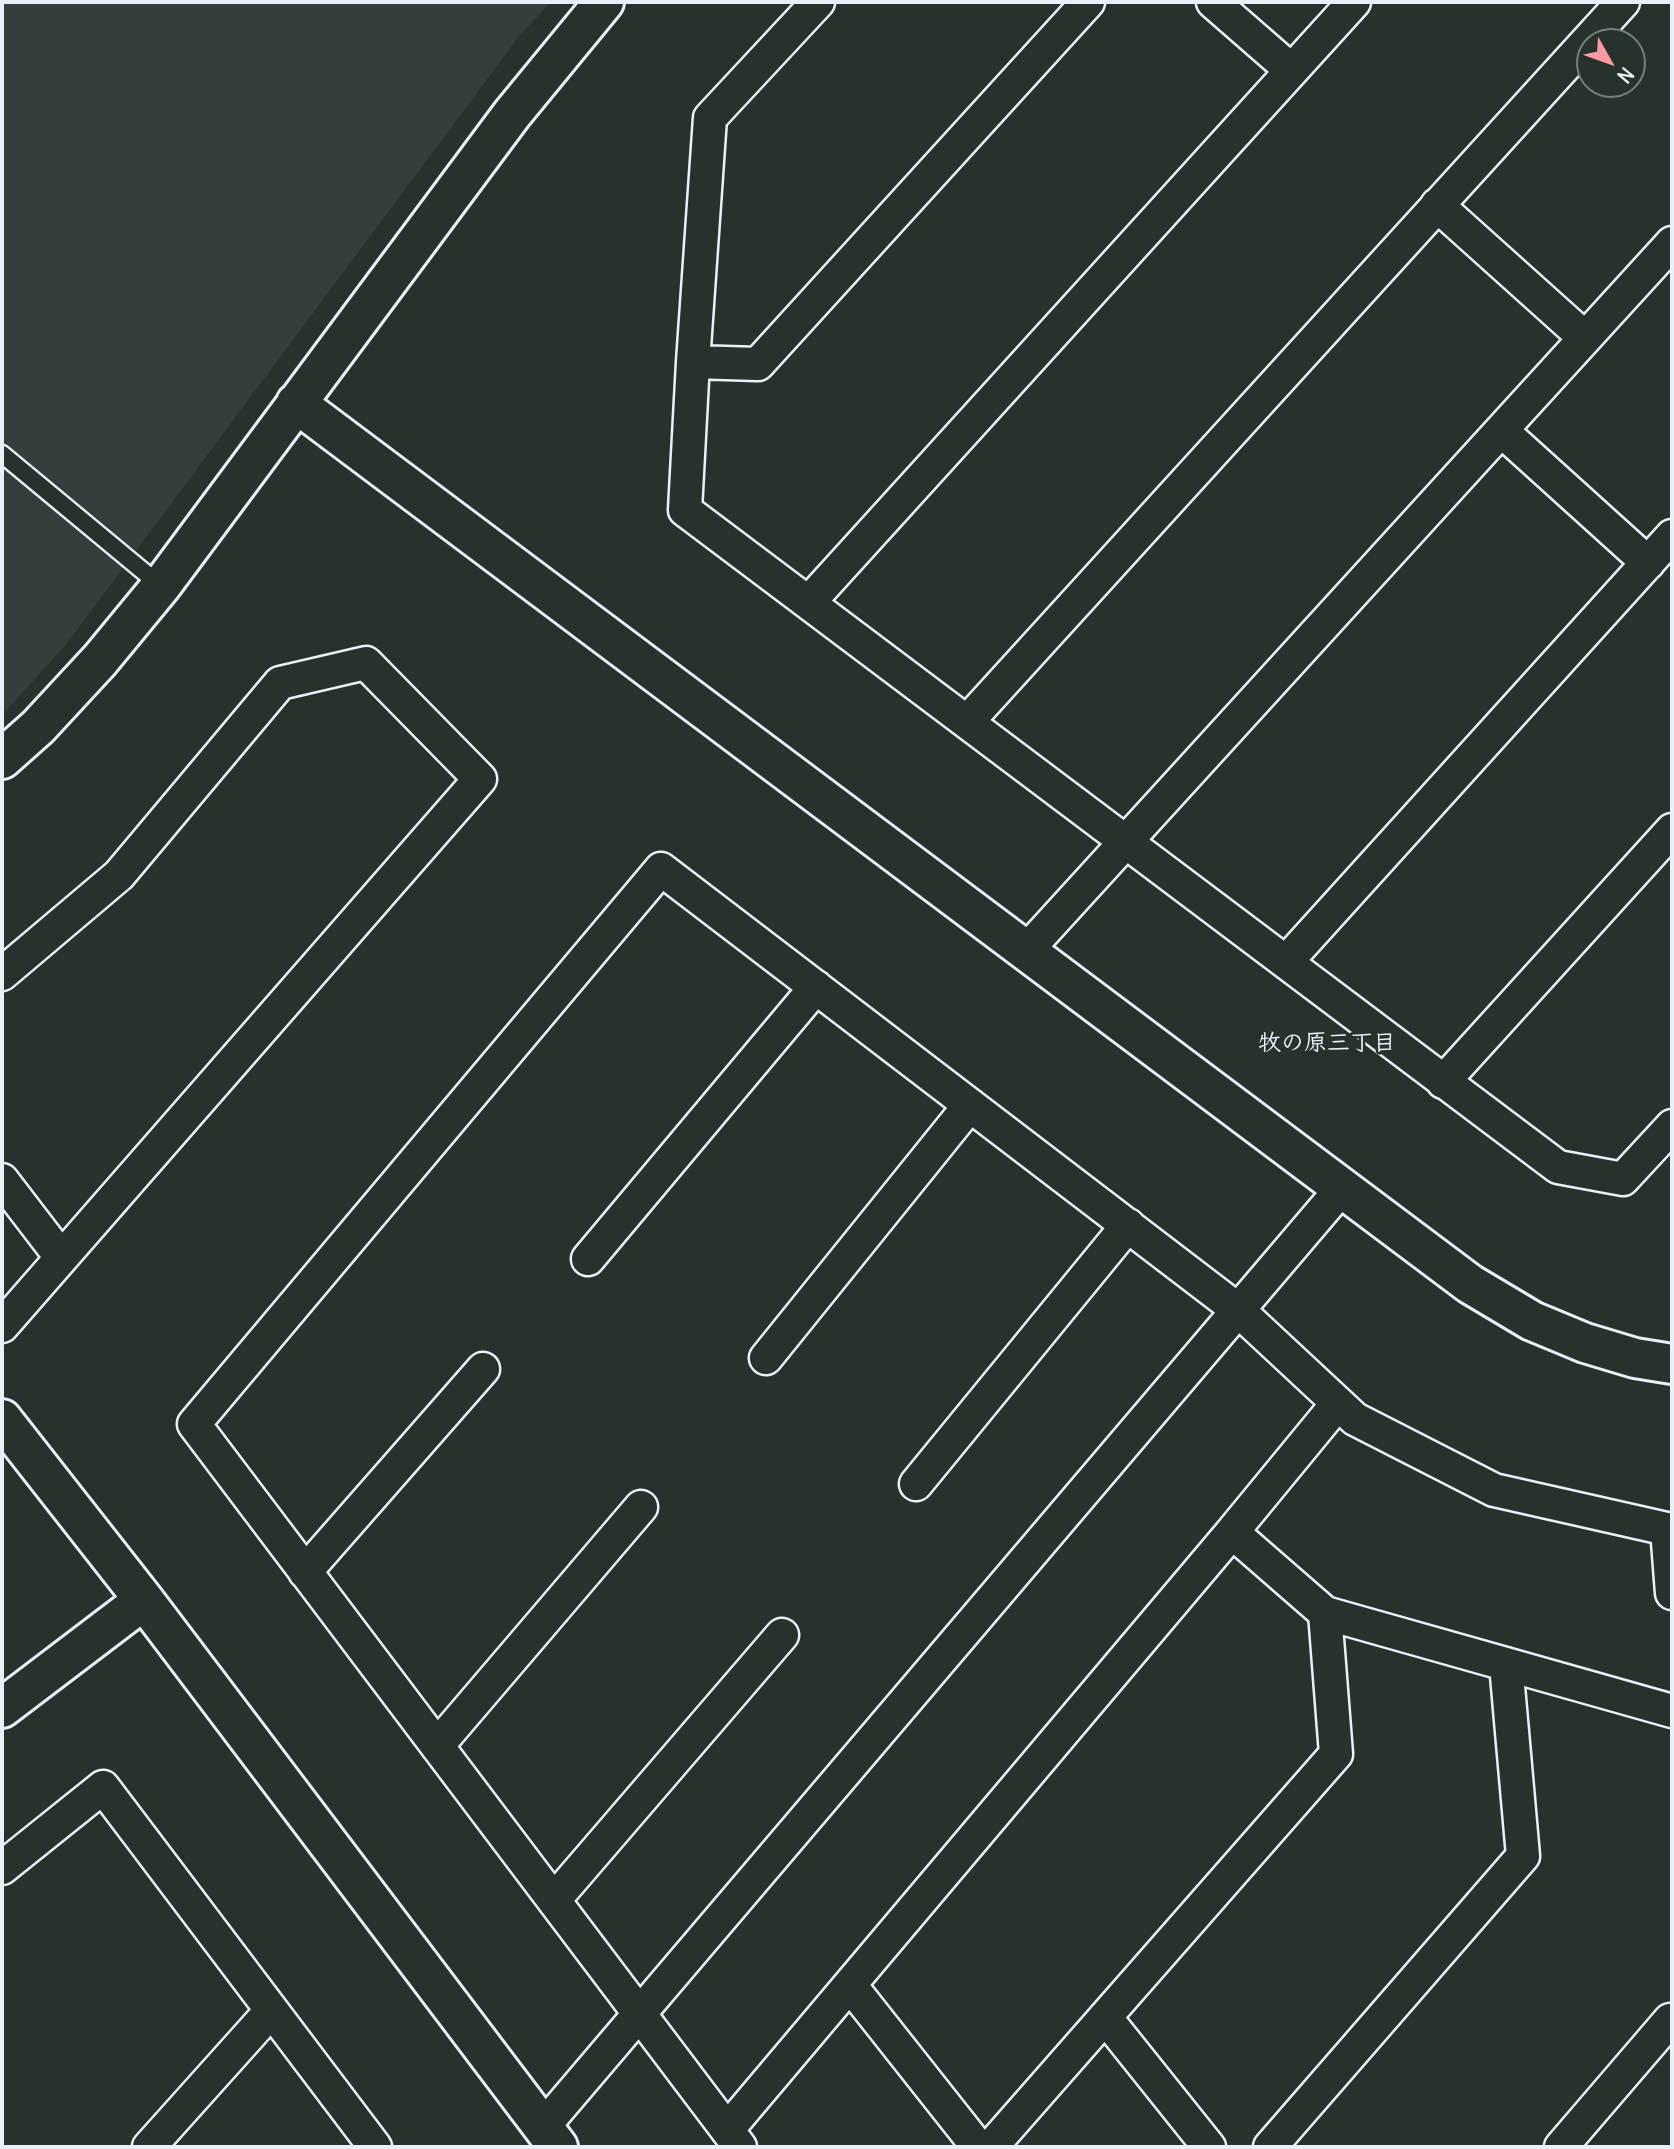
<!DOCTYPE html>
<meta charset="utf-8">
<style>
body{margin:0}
#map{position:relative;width:1674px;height:2149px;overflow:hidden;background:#26332d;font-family:Delius,sans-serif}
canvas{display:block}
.frame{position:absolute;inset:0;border:4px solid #e8f1f8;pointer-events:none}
.north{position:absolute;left:1576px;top:28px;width:70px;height:70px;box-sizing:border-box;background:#26332d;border:2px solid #747f7e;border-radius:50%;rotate:130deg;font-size:19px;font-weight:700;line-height:28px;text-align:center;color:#e8f1f8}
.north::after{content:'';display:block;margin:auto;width:24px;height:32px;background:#ff9aa2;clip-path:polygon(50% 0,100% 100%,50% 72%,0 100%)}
</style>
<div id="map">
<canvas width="1674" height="2149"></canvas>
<div class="frame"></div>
<div class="north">N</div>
</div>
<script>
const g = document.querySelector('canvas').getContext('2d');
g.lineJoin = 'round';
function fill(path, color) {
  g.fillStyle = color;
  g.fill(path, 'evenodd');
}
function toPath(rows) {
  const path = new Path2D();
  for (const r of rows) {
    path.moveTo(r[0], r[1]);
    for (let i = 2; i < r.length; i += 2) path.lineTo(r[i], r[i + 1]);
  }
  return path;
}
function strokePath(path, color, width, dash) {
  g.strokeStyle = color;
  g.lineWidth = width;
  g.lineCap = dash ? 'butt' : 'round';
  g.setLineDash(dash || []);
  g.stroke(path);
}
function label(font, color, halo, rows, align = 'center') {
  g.font = font + ' Delius,"Klee One",sans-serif';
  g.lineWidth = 5;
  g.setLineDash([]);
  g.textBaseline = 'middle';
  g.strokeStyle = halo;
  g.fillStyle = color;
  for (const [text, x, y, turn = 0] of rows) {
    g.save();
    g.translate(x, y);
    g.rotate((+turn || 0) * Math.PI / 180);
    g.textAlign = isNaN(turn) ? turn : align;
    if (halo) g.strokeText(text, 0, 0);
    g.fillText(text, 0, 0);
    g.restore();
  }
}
fill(toPath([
 [2,2,551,2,520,35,65,646,2,715]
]), '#333f3a');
const lane = toPath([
 [2,454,161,586]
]);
const street = toPath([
 [818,2,710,118,693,362,685,510,1558,1167,1623,1179,1672,1126],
 [1213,2,1291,70],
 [1437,205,1585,338],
 [693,362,758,364,1088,2],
 [1502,431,1648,563],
 [809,602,1354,2],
 [967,722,1623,2],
 [1026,951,1672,243],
 [1286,962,1672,536],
 [2,974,119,875,280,683,366,663,480,779,2,1326],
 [1443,1082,1672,830],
 [2,1180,61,1257],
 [588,1259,816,987],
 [766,1358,970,1105],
 [916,1484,1128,1225],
 [1232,1532,1338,1403],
 [305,1572,483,1369],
 [1325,1613,1672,1711],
 [437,1746,641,1507],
 [2,1868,103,1787,375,2147],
 [554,1900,782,1635],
 [850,1985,978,2147],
 [1105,2017,1209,2147],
 [543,2127,1342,1188],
 [727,2130,1232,1532,1325,1613,1336,1754,991,2147],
 [149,2147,271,2011],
 [740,2147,194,1424,661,869,1238,1310,1355,1419,1494,1490,1667,1529,1672,1593],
 [1270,2147,1523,1856,1506,1664],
 [1561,2147,1670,2020]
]);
const secondary = toPath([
 [296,403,1470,1284,1532,1321,1585,1343,1635,1358,1672,1364],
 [2,759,38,727,100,660,161,586,512,114,604,2],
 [2,1419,144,1600,558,2147],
 [2,1708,144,1600]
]);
strokePath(lane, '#e8f1f8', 21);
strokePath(street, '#e8f1f8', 37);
strokePath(secondary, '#e8f1f8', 44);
strokePath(lane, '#26332d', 16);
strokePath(street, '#26332d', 32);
strokePath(secondary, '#26332d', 38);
label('bold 23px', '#e8f1f8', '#26332d', [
 ["牧の原三丁目",1327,1043]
]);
</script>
